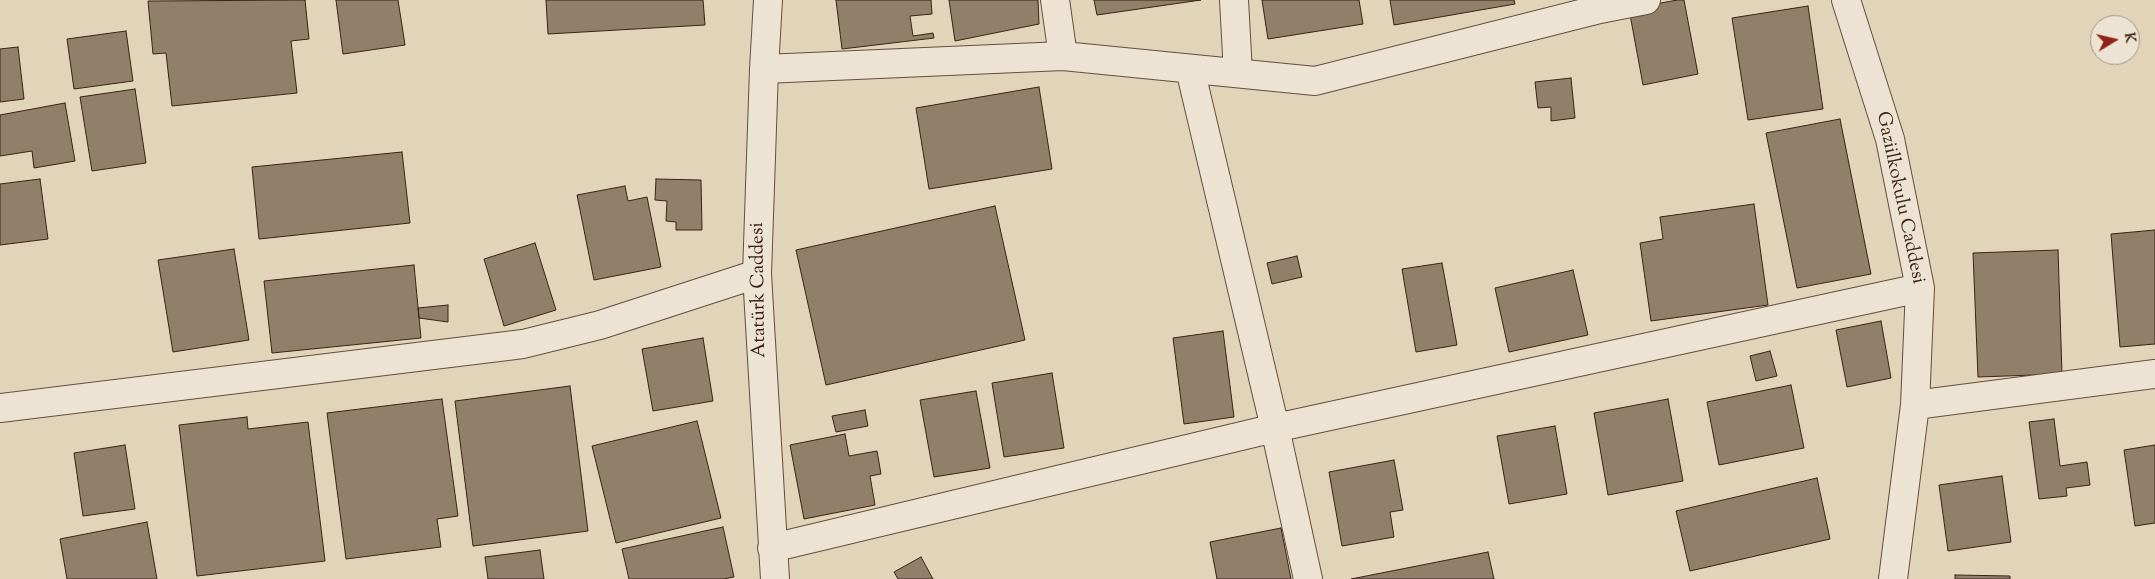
<!DOCTYPE html>
<meta charset="utf-8">
<style>
body{margin:0}
#map{position:relative;width:2155px;height:579px;overflow:hidden;background:#e1d4b9;font-family:"Sorts Mill Goudy",serif}
canvas{display:block}
.north{position:absolute;left:2090px;top:15px;width:50px;height:50px;box-sizing:border-box;background:#ece3d2;border:1px solid #a59686;border-radius:50%;rotate:81deg;font-size:14px;font-weight:700;line-height:20px;text-align:center;color:#3b2214}
.north::after{content:'';display:block;margin:auto;width:18px;height:22px;background:#8f2418;clip-path:polygon(50% 0,100% 100%,50% 72%,0 100%)}
</style>
<div id="map">
<canvas width="2155" height="579"></canvas>
<div class="north">K</div>
</div>
<script>
const g = document.querySelector('canvas').getContext('2d');
g.lineJoin = 'round';
function fill(path, color) {
  g.fillStyle = color;
  g.fill(path, 'evenodd');
}
function toPath(rows) {
  const path = new Path2D();
  for (const r of rows) {
    path.moveTo(r[0], r[1]);
    for (let i = 2; i < r.length; i += 2) path.lineTo(r[i], r[i + 1]);
  }
  return path;
}
function strokePath(path, color, width, dash) {
  g.strokeStyle = color;
  g.lineWidth = width;
  g.lineCap = dash ? 'butt' : 'round';
  g.setLineDash(dash || []);
  g.stroke(path);
}
function label(font, color, halo, rows, align = 'center') {
  g.font = font + ' "Sorts Mill Goudy",serif';
  g.lineWidth = 4;
  g.setLineDash([]);
  g.textBaseline = 'middle';
  g.strokeStyle = halo;
  g.fillStyle = color;
  for (const [text, x, y, turn = 0] of rows) {
    g.save();
    g.translate(x, y);
    g.rotate((+turn || 0) * Math.PI / 180);
    g.textAlign = isNaN(turn) ? turn : align;
    if (halo) g.strokeText(text, 0, 0);
    g.fillText(text, 0, 0);
    g.restore();
  }
}
const building = toPath([
 [305,0,309,39,291,41,297,93,172,106,166,53,153,54,148,1,305,0],
 [336,0,398,0,405,45,343,54,336,0],
 [546,0,703,0,705,25,548,34,546,0],
 [836,0,931,0,932,14,910,16,913,36,933,33,934,38,842,49,836,0],
 [949,0,1038,0,1039,24,955,41,949,0],
 [1094,0,1201,0,1097,15,1094,0],
 [1262,0,1359,0,1363,24,1268,39,1262,0],
 [1390,0,1514,0,1515,4,1394,25,1390,0],
 [1677,0,1684,0,1698,74,1643,85,1629,9,1677,0],
 [1808,6,1823,109,1748,120,1732,18,1808,6],
 [126,31,133,81,74,89,67,39,126,31],
 [18,47,24,99,0,102,0,49,18,47],
 [1571,78,1575,118,1551,121,1551,107,1538,108,1535,82,1571,78],
 [1039,87,1052,169,929,189,916,108,1039,87],
 [135,89,146,163,92,171,80,97,135,89],
 [65,103,75,161,34,168,32,151,0,156,0,115,65,103],
 [1840,119,1871,274,1797,288,1766,133,1840,119],
 [402,152,410,223,259,239,252,167,402,152],
 [40,179,48,239,0,245,0,184,40,179],
 [656,179,701,180,702,230,676,230,676,222,666,221,667,201,655,200,656,179],
 [625,186,628,201,647,197,661,267,594,280,577,195,625,186],
 [1754,204,1768,305,1651,321,1640,243,1663,239,1660,217,1754,204],
 [995,206,1025,340,826,385,796,250,995,206],
 [2155,230,2155,344,2120,347,2111,234,2155,230],
 [535,243,556,310,504,326,484,259,535,243],
 [234,249,249,340,173,352,158,260,234,249],
 [2058,250,2062,374,1978,377,1973,253,2058,250],
 [1297,256,1302,277,1272,284,1267,263,1297,256],
 [1442,263,1457,345,1416,352,1402,269,1442,263],
 [414,265,421,338,272,353,264,281,414,265],
 [1573,270,1588,335,1509,352,1495,288,1573,270],
 [448,305,448,322,419,318,418,308,448,305],
 [1881,321,1891,378,1847,387,1836,330,1881,321],
 [1223,331,1234,417,1184,424,1173,338,1223,331],
 [703,338,713,401,653,411,642,349,703,338],
 [1770,351,1777,376,1756,381,1750,356,1770,351],
 [1052,373,1064,448,1004,457,992,383,1052,373],
 [1791,385,1804,448,1719,465,1707,402,1791,385],
 [570,386,588,531,473,546,455,401,570,386],
 [976,391,990,468,934,477,920,400,976,391],
 [442,399,458,516,437,519,441,547,346,559,327,413,442,399],
 [1668,399,1683,481,1608,495,1594,413,1668,399],
 [865,410,868,426,836,432,832,416,865,410],
 [247,417,248,429,308,422,325,561,197,576,179,425,247,417],
 [2054,419,2060,466,2087,462,2090,485,2066,488,2067,496,2039,499,2029,422,2054,419],
 [697,421,721,518,616,543,592,446,697,421],
 [1555,426,1567,494,1509,504,1497,436,1555,426],
 [845,434,849,456,877,451,881,474,870,476,875,505,804,519,790,445,845,434],
 [125,445,135,509,83,516,74,453,125,445],
 [2155,445,2155,523,2135,526,2124,450,2155,445],
 [1394,460,1403,510,1390,512,1394,537,1342,546,1329,472,1394,460],
 [2002,476,2011,542,1948,551,1939,485,2002,476],
 [1817,478,1830,539,1690,571,1676,511,1817,478],
 [147,522,157,579,67,579,60,539,147,522],
 [723,527,734,577,723,579,629,579,622,549,723,527],
 [1281,528,1291,579,1217,579,1210,542,1281,528],
 [540,550,544,579,488,579,485,557,540,550],
 [1488,552,1494,579,1351,579,1488,552],
 [921,557,933,579,898,579,894,572,921,557],
 [1955,575,2010,576,2010,579,1955,579,1955,575]
]);
fill(building, '#917f6a');
strokePath(building, '#3b2214', 1);
const minor = toPath([
 [768,0,764,69,757,274,775,579],
 [1055,0,1063,56],
 [1234,0,1238,73],
 [1846,0,1890,139,1920,288,1915,405,1893,579],
 [764,69,1063,56,1315,81,1600,9,1646,0],
 [1190,69,1275,428,1308,579],
 [1915,405,2155,374],
 [0,408,523,344,600,325,757,274],
 [772,548,1275,428,1920,288]
]);
strokePath(minor, '#644e3d', 30);
strokePath(minor, '#ece3d2', 28);
label('19px', '#3b2214', '#ece3d2', [
 ["Gaziilkokulu Caddesi",1899,198,78],
 ["Atatürk Caddesi",760,290,-91]
]);
</script>
